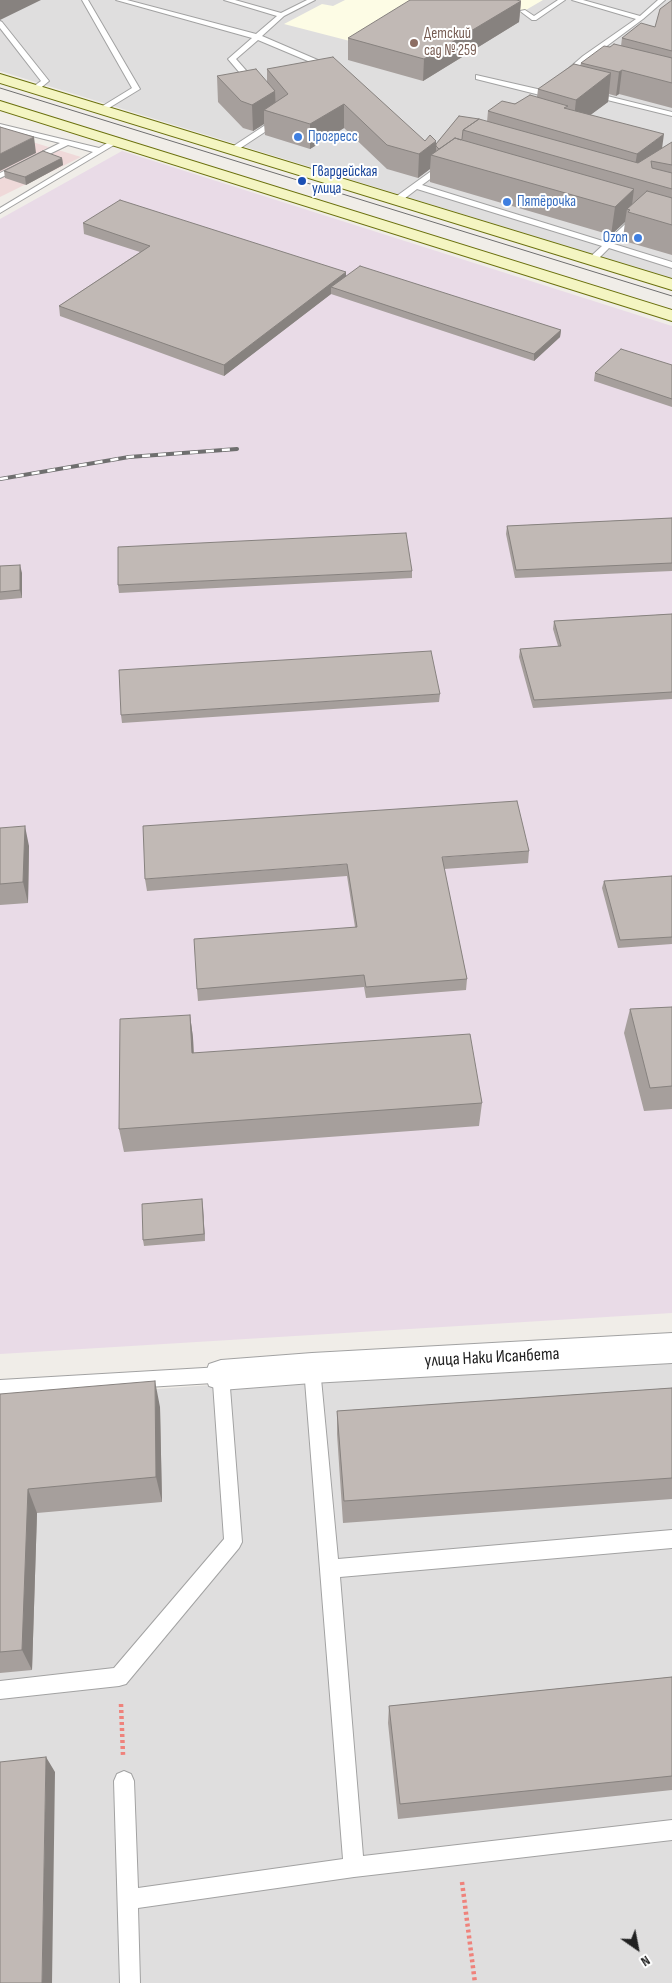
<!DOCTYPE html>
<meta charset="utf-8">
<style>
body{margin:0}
#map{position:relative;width:672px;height:1983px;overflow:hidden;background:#f0ede8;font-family:"Sofia Sans Condensed",sans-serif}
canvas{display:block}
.north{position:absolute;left:612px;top:1923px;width:50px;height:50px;-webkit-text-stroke:4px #fff;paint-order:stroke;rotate:147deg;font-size:14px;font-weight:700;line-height:20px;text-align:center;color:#212121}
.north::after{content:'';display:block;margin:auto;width:18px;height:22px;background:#212121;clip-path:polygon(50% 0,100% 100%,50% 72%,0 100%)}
</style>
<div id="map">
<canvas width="672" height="1983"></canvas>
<div class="north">N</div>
</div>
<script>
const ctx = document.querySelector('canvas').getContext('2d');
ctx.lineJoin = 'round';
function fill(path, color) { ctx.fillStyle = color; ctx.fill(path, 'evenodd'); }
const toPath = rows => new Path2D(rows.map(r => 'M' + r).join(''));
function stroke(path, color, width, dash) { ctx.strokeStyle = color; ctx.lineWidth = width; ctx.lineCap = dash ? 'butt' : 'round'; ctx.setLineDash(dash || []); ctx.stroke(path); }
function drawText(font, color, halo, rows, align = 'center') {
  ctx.font = font + ' "Sofia Sans Condensed",sans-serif'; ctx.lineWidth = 4; ctx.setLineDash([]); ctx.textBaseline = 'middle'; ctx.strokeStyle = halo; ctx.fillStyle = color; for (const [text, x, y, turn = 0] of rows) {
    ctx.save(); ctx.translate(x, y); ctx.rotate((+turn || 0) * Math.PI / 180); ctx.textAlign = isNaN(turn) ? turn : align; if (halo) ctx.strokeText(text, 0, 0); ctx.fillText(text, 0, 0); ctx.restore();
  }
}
const residential = toPath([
 [0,0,672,0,672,279,0,71],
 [672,1350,672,1983,0,1983,0,1401]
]);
const commercial = toPath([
 [0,132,81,157,0,197]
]);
const industrial = toPath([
 [122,151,672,326,672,1313,0,1354,0,219]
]);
const education = toPath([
 [345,0,543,0,435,63,284,24,322,4,333,6]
]);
const path = toPath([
 [121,1704,123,1755],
 [462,1882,475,1983]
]);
const service = toPath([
 [82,0,88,0,140,89,104,111,100,109,101,107,132,88,82,0],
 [116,0,127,0,256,34,277,16,224,0,235,0,281,13,307,0,315,0,284,16,262,36,334,67,327,69,258,40,236,59,258,84,251,86,228,59,252,38,116,0],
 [558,0,565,0,536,20,532,20,520,11,525,10,534,16,558,0],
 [572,0,583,0,640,16,658,0,665,0,643,19,592,57,597,58,597,62,587,60,564,79,561,79,561,75,583,56,636,19,572,0],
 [0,21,2,22,49,81,37,91,30,89,41,81,0,28,0,21],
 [476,75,546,91,547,93,540,95,476,79,476,75],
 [587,91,672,112,672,116,587,95,587,91],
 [276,118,283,120,236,151,229,149,276,118],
 [0,124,99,148,112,140,119,142,0,213,0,208,93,152,68,145,0,178,0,173,60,143,0,128,0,124],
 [441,164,448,166,422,185,606,242,635,215,641,215,641,219,614,244,672,262,672,268,609,248,595,262,589,262,589,258,602,246,417,189,400,202,394,202,394,198,441,164],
 [312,1360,318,1363,320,1368,338,1559,672,1530,672,1548,340,1577,363,1856,672,1820,672,1840,354,1877,138,1908,140,1983,120,1983,114,1781,117,1774,124,1771,131,1774,134,1781,138,1888,343,1859,304,1368,306,1363,312,1360],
 [221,1367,227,1370,229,1375,242,1542,239,1548,126,1684,119,1686,0,1699,0,1681,114,1668,224,1539,213,1383,0,1396,0,1380,221,1367]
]);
const minor = toPath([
 [672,1333,672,1363,312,1383,221,1390,209,1386,205,1375,209,1364,221,1360,312,1353,672,1333]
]);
const secondary = toPath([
 [0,74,672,279,672,290,0,83,0,74],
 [0,101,672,310,672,321,0,110,0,101]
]);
const tram = toPath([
 [0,88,672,296]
]);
const rail = toPath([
 [0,479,129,457,237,449]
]);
const wall = toPath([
 [672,0,672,108,619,94,616,96,609,94,608,102,590,115,662,148,672,142,672,255,624,241,624,239,623,238,625,222,611,235,430,182,430,169,418,178,387,169,344,128,310,149,265,135,264,124,253,131,243,128,218,102,217,76,267,82,267,69,425,141,436,144,459,116,487,122,488,111,537,97,538,89,580,66,581,63,610,47,621,46,622,38,655,27],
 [521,1,519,22,423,81,348,60,348,38],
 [62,158,63,165,26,185,5,178,4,171],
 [83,223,346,272,346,276,561,330,560,337,534,361,331,294,224,376,60,316,59,306,140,252,84,234],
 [672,365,672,407,594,381,595,373],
 [672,518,672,571,515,578,506,534,507,526],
 [0,566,22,573,22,598,0,600],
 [412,571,412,578,119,593,118,585],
 [672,614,672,699,533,708,519,657,520,649,558,646,553,629,554,621],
 [440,694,439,702,122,723,121,715],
 [0,828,29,846,28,903,0,905],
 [529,851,528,863,444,869,467,979,466,990,366,998,364,987,198,1001,197,989,355,927,347,876,147,891,145,879],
 [672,876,672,944,618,948,602,888,604,881],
 [672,1007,672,1109,644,1111,624,1033,630,1009],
 [190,1015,193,1038,194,1053,482,1103,479,1126,124,1152,119,1129],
 [202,1199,205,1241,144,1246,143,1240],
 [672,1388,672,1499,343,1523,337,1434,337,1411],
 [0,1394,160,1407,162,1502,37,1513,32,1670,0,1673],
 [672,1677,672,1790,398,1819,388,1723,389,1706]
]);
const shadedWall = toPath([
 [0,0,41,0,0,20],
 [521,1,519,22,423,81,424,59],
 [622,70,619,94,616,96,619,72],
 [611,73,608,102,573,128,576,100],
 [275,91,276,114,264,110,264,124,253,131,252,105],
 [344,104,344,128,310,149,310,124],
 [664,134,660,163,651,161,633,178,637,154],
 [34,137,36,153,0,171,0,154],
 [436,141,436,156,431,155,430,169,418,178,419,154],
 [62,158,63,165,26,185,25,177],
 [634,189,631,213,630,210,627,209,625,222,611,235,615,207],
 [346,272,346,283,331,287,331,294,224,376,224,365],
 [561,330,560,337,534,361,534,354],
 [20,565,22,573,22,598,20,590],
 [25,826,29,846,28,903,23,882],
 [190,1015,193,1038,194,1077,192,1053],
 [202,1199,203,1206,205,1241,204,1234],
 [155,1381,160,1407,162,1502,156,1477],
 [28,1489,37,1513,32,1670,22,1650],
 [46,1757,55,1772,52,1983,42,1983]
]);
const building = toPath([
 [410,0,516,0,521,1,424,59,348,38,410,0],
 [672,0,672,51,622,38,641,23,655,27,660,9,672,0],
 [614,44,672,58,672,83,622,70,619,72,581,63,604,46,610,47,614,44],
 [333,57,425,141,430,135,436,141,419,154,387,145,344,104,310,124,264,110,288,94,267,69,333,57],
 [574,64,611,73,576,100,538,89,574,64],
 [256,69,275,91,252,105,241,101,217,76,256,69],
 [530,95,568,106,564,108,664,134,637,154,488,111,502,101,515,104,530,95],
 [459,116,479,119,463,130,462,139,461,140,455,138,439,149,436,146,436,144,459,116],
 [479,119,638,163,672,142,672,165,651,161,652,168,672,173,672,189,463,130,479,119],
 [0,127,34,137,0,154,0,127],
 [455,138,634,189,615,207,431,155,455,138],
 [43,151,62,158,25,177,4,171,43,151],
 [647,191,672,198,672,225,628,212,630,210,627,209,647,191],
 [120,200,346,272,224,365,59,306,150,246,83,223,120,200],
 [360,266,561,330,534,354,331,287,360,266],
 [621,349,672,365,672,399,595,373,621,349],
 [672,518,672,563,516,570,507,526,672,518],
 [406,533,412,571,118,585,118,547,406,533],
 [20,565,20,590,0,592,0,566,20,565],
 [672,614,672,692,534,700,520,649,561,646,554,621,672,614],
 [431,651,440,694,121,715,119,670,431,651],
 [517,801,529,851,442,857,467,979,366,987,364,975,197,989,194,939,357,927,347,864,145,879,143,826,517,801],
 [25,826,23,882,0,884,0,828,25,826],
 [672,876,672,937,620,940,604,881,672,876],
 [672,1007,672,1086,650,1088,630,1009,672,1007],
 [190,1015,192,1053,470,1034,482,1103,119,1129,120,1019,190,1015],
 [202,1199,204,1234,143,1240,142,1204,202,1199],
 [155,1381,156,1477,28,1489,22,1650,0,1652,0,1394,155,1381],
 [672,1388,672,1478,344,1501,337,1411,672,1388],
 [672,1677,672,1776,400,1804,389,1706,672,1677],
 [46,1757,42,1983,0,1983,0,1762,46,1757]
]);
const markers = [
 [414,43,5,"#8d6e63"],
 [298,137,5,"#3f7fe0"],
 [302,181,5,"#1a4fb4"],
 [507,202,5,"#3f7fe0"],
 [638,238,5,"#3f7fe0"]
];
const farEducationnames = [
 ["Детский",424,34],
 ["сад № 259",424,51]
];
const farShopnames = [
 ["Прогресс",308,137],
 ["Пятёрочка",517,202],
 ["Ozon",628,238,"right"]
];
const farTransitnames = [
 ["Гвардейская",312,172],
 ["улица",312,189]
];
const streetNames = [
 ["улица Наки Исанбета",492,1358,-3]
];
fill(residential, '#dfdede');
fill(commercial, '#efd9d9');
fill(industrial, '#e9dbe7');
fill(education, '#fdfce5');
stroke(service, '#a2a2a2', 2);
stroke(minor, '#a2a2a2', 2);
stroke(secondary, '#6b710e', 2);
stroke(path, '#ef827b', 4.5, [3, 3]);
fill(service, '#fff');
fill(minor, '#fff');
fill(secondary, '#f4f5c2');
stroke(tram, '#6f6f6f', 1);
stroke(rail, '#6f6f6f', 4);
stroke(rail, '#fff', 2.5, [8]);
fill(wall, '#a69f9c');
fill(shadedWall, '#87827f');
fill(building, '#c1b9b5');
stroke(building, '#87827f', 1);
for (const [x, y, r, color] of markers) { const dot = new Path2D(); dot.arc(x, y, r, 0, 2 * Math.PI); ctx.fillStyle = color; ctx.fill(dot); stroke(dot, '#fff', 2); }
drawText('15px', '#785e54', '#fff', farEducationnames, 'left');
drawText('15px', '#366cbe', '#fff', farShopnames, 'left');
drawText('15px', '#164399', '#fff', farTransitnames, 'left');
drawText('18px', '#212121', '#fff', streetNames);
</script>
